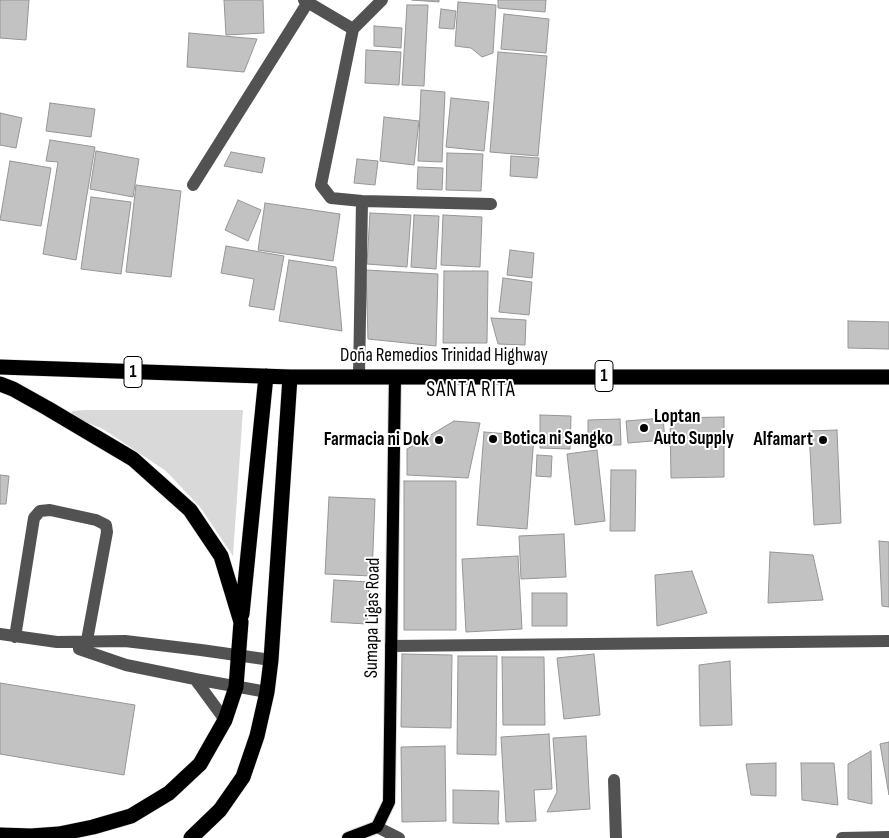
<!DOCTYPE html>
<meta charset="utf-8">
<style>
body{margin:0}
canvas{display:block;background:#fff}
</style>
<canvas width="889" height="838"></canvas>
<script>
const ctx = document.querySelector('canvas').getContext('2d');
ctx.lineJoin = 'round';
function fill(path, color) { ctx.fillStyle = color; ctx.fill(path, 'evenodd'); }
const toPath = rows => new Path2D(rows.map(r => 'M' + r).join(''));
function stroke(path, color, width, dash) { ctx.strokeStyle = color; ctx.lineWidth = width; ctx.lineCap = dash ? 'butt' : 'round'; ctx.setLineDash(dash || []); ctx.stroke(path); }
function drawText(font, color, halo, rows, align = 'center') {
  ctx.font = font + ' "Sofia Sans Condensed",sans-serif'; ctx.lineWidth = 4; ctx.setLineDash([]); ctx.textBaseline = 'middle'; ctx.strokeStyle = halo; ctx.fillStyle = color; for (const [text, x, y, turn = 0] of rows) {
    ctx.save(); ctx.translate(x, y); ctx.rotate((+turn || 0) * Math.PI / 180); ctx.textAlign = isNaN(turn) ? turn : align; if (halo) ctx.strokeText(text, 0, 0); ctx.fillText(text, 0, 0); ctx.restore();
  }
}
const green = toPath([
 [84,410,243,410,233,556,200,507,166,471,103,429,73,417,71,413,73,411]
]);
const building = toPath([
 [0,0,29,0,26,40,0,38,0,0],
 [224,0,263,0,264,33,226,35,224,0],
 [412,0,439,0,439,2,412,0],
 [498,0,546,0,545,12,498,8,498,0],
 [458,2,496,5,493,53,482,57,471,48,455,46,458,2],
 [407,5,428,5,424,86,402,85,407,5],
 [441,9,456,11,454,29,439,28,441,9],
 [504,14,549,19,546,53,501,49,504,14],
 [374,26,402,28,401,48,374,46,374,26],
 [189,33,257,39,244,72,187,67,189,33],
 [366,50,401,52,399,85,365,83,366,50],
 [498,52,547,56,538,156,490,152,498,52],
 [421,90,445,92,442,162,418,161,421,90],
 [451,98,489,102,484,151,446,147,451,98],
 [50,103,95,109,91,137,46,131,50,103],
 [0,113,22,118,16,148,0,145,0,113],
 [384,117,419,121,414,165,380,161,384,117],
 [50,140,95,147,76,260,43,254,58,162,46,161,50,140],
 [96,151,139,159,133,197,90,189,96,151],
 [231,152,265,158,262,173,224,166,231,152],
 [447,153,483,154,481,191,446,190,447,153],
 [511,156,539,158,537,178,510,176,511,156],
 [357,159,378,161,375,185,354,183,357,159],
 [10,161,51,168,41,226,0,220,10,161],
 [418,167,443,168,442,190,417,189,418,167],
 [136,185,181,191,171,277,126,272,136,185],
 [91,197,131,202,121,274,81,269,91,197],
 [238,200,261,210,248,241,225,230,238,200],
 [265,203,340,214,333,261,258,250,265,203],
 [370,213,411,215,407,267,367,264,370,213],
 [414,215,439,216,436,269,411,267,414,215],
 [443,215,482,217,480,267,441,265,443,215],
 [226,246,284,256,274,310,249,306,254,279,221,273,226,246],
 [510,250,534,253,532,278,507,275,510,250],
 [289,260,336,267,342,331,279,321,289,260],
 [366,270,438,274,436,346,368,339,366,270],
 [444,271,488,271,487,343,443,343,444,271],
 [503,278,532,282,529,315,499,312,503,278],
 [491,318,526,320,525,345,498,344,491,318],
 [848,321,889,322,889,349,848,348,848,321],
 [540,415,571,416,570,449,540,448,540,415],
 [724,417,724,477,671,478,670,418,724,417],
 [663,418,665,440,628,443,626,421,663,418],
 [620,419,621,445,588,445,588,420,620,419],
 [454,421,480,423,468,478,407,475,407,449,454,421],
 [837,430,841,523,814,525,809,431,837,430],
 [484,432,534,436,527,529,477,525,484,432],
 [597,450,605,521,575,525,567,454,597,450],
 [537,455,552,456,551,477,536,476,537,455],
 [611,470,636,470,635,531,610,531,611,470],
 [0,475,9,476,6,504,0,504,0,475],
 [404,481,456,481,456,630,404,630,404,481],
 [329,497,375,499,372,576,325,574,329,497],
 [564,534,566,577,521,579,519,536,564,534],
 [879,541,889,542,889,607,882,606,879,541],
 [770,552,813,555,823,600,768,603,770,552],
 [518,556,522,629,466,632,462,559,518,556],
 [692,571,707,613,657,626,655,575,692,571],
 [334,580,369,582,367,624,331,622,334,580],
 [532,593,567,593,567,626,532,626,532,593],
 [402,654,452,655,451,728,401,727,402,654],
 [594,654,600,715,564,719,557,658,594,654],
 [458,656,497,656,496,755,457,754,458,656],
 [502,657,544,657,545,725,503,725,502,657],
 [730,661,732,725,700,726,699,665,730,661],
 [0,683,135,705,124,775,0,754,0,683],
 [549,734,552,789,534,790,536,821,506,822,501,737,549,734],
 [586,736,590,809,547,812,557,792,553,738,586,736],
 [889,742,889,795,880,744,889,742],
 [445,746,446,821,402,822,401,747,445,746],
 [871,751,872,804,848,799,848,764,871,751],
 [776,763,776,796,751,795,746,764,776,763],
 [801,763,834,763,838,805,802,800,801,763],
 [453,790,499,791,498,820,499,824,453,823,453,790]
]);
const minor = toPath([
 [304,0,353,29,321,185,331,198,362,201,491,204],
 [353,29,382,0],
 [193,185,308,2],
 [359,376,362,201],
 [0,634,57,642,125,641,201,650,271,660],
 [15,637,34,518,40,511,50,510,96,520,106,525,107,532,85,651],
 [391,646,889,641],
 [79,649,126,665,195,679,225,720],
 [195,679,267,692],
 [614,780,616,838],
 [377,827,399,838],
 [842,838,889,837]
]);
const major = toPath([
 [348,838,377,827,389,802,395,376]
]);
const highway = toPath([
 [0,367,290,377,889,377],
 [0,384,13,389,47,408,133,459,190,510,221,556,241,622,236,687,225,720,200,764,169,793,131,816,93,827,59,834,31,836,0,835],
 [242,614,266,376],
 [191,838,220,810,243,777,257,736,267,692,271,660,290,377]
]);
const markers = [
 [644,428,5,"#000"],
 [493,439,5,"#000"],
 [439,440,5,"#000"],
 [823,440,5,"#000"]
];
const shields = [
 [133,372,18],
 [604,376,18]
];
const shieldNames = [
 ["1",133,372],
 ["1",604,376]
];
const streetNames = [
 ["Doña Remedios Trinidad Highway",444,356],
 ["Sumapa Ligas Road",373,618,-89]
];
const poiNames = [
 ["Loptan",654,417],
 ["Auto Supply",654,439],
 ["Botica ni Sangko",503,439],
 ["Farmacia ni Dok",429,440,"right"],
 ["Alfamart",813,440,"right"]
];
const quarterNames = [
 ["SANTA RITA",471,391]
];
fill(green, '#d9d9d9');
fill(building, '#c2c2c2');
stroke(building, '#969696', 1);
stroke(major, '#dbdbdb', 14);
stroke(highway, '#dbdbdb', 16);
stroke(minor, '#525252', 12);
stroke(major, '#000', 12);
stroke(highway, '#000', 15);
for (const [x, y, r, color] of markers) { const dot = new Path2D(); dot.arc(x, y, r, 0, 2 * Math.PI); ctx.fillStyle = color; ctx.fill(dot); stroke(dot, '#fff', 2); }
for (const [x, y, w] of shields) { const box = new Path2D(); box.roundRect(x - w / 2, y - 15.5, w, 31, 4); ctx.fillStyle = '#fff'; ctx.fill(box); stroke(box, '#000', 1); }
drawText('bold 18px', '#000', null, shieldNames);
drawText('19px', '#000', '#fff', streetNames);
drawText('bold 19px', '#000', '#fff', poiNames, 'left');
ctx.letterSpacing = '1px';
drawText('21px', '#000', '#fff', quarterNames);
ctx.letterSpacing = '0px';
</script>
